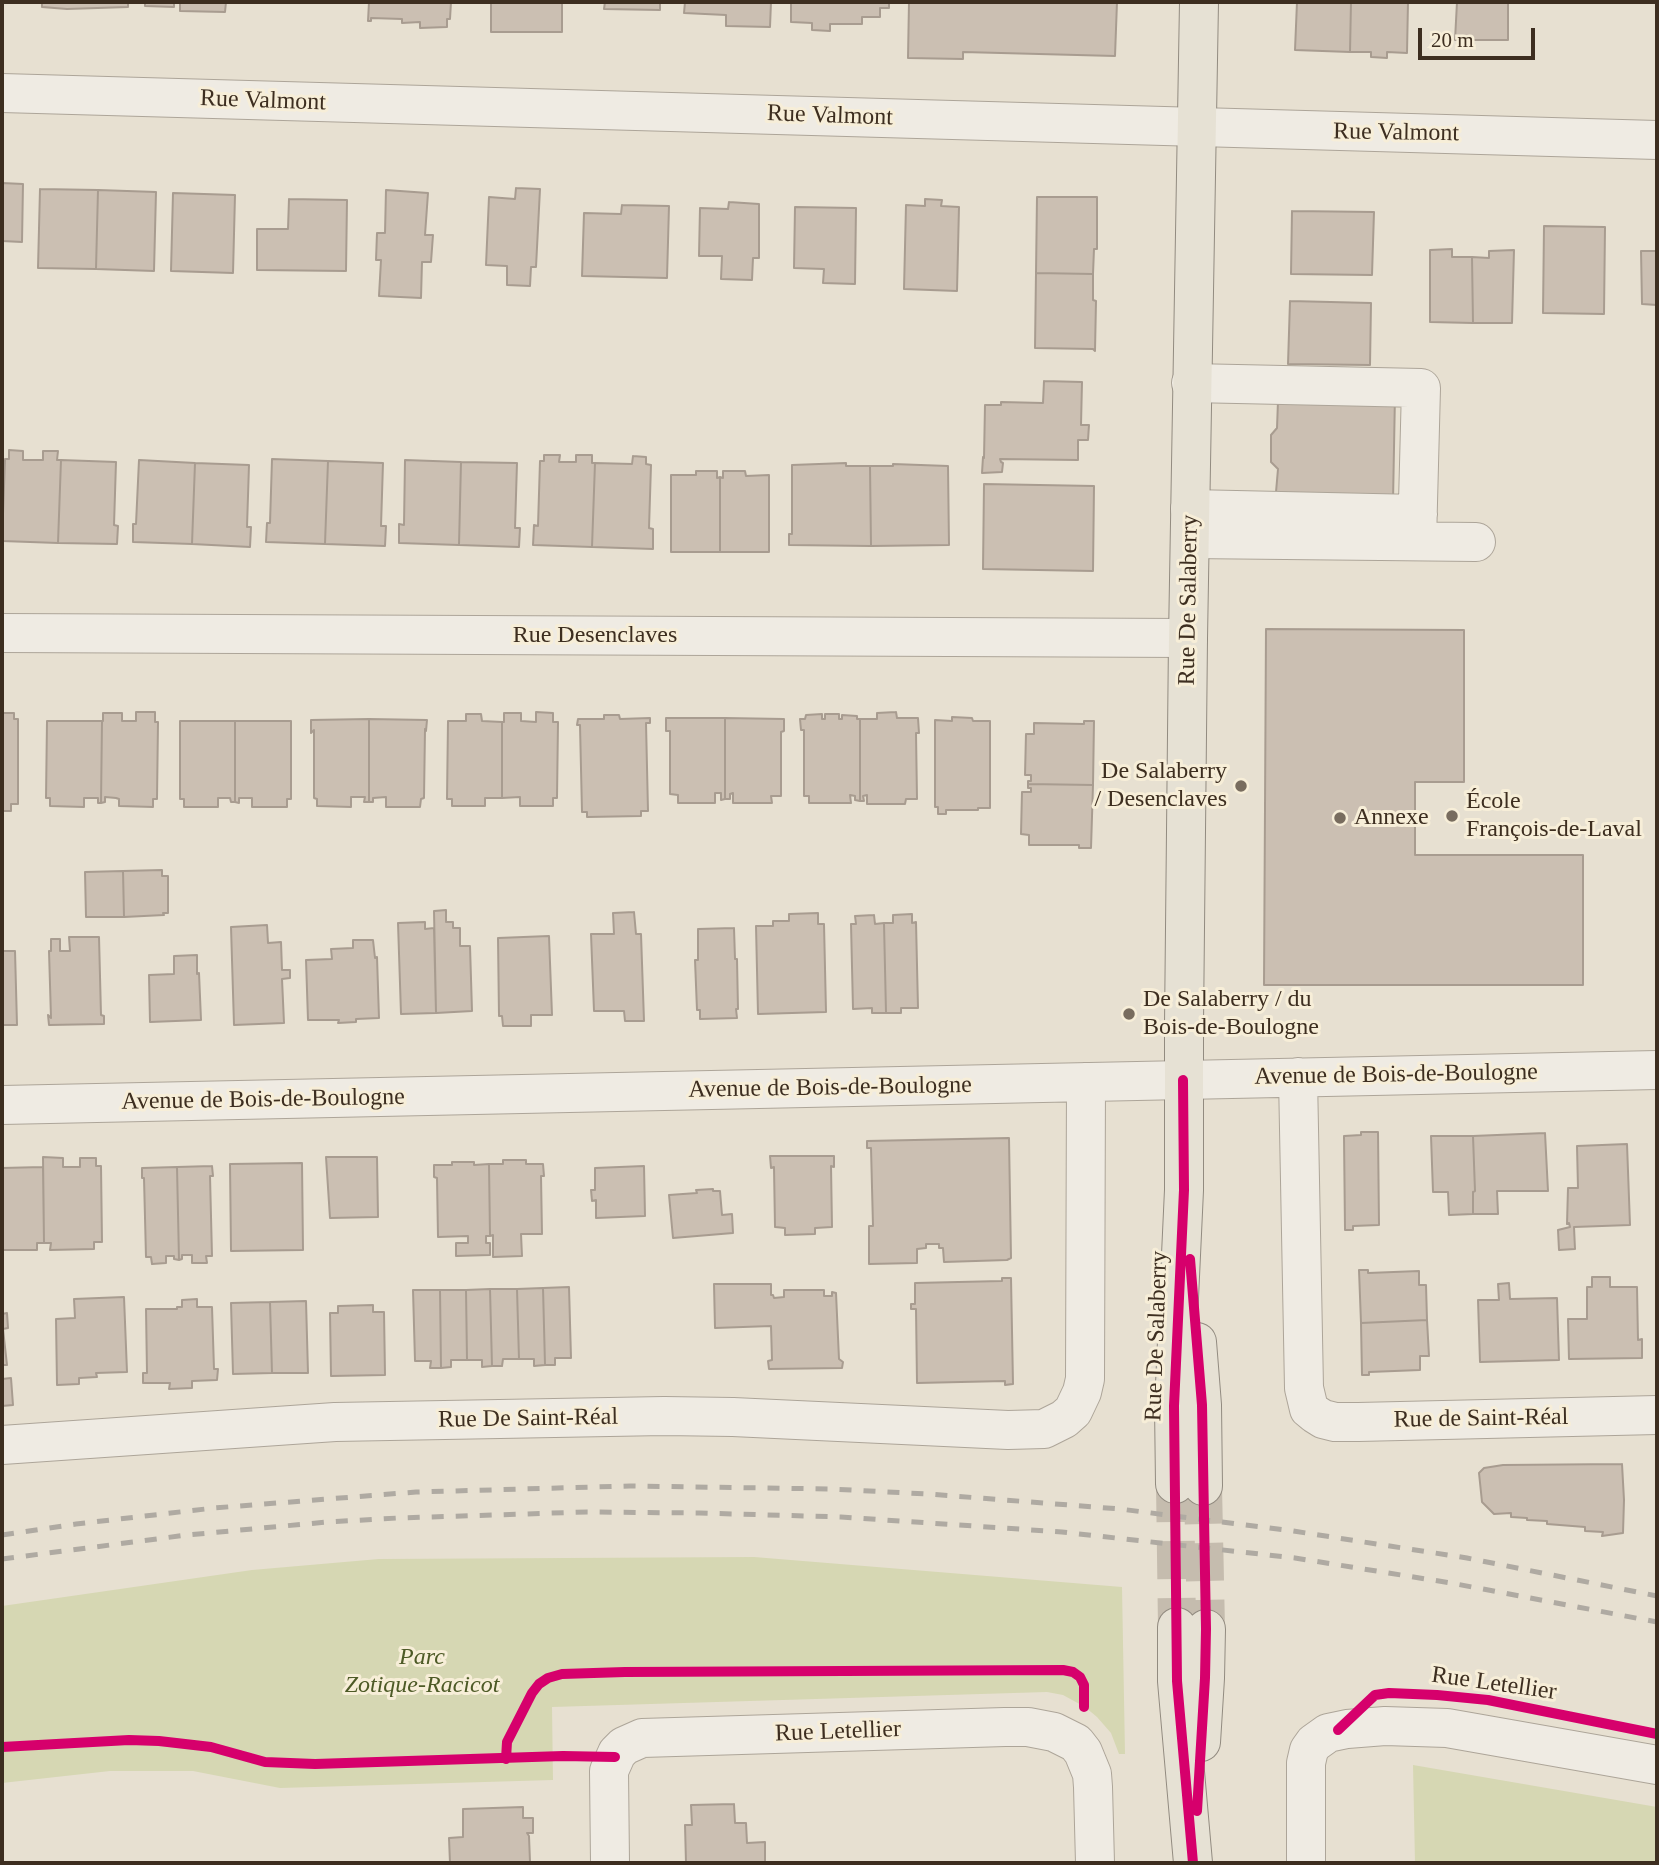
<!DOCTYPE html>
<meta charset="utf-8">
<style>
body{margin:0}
#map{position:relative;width:1659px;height:1865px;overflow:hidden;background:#e7e0d1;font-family:"Times New Roman",serif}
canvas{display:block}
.frame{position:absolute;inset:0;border:4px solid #3d2e20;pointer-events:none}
.scale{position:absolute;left:1418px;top:28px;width:117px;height:32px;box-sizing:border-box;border:4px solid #3d2e20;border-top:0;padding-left:9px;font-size:21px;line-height:24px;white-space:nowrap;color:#3d2e20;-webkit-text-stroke:5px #f7eed8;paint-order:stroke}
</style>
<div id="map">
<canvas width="1659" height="1865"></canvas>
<div class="frame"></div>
<div class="scale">20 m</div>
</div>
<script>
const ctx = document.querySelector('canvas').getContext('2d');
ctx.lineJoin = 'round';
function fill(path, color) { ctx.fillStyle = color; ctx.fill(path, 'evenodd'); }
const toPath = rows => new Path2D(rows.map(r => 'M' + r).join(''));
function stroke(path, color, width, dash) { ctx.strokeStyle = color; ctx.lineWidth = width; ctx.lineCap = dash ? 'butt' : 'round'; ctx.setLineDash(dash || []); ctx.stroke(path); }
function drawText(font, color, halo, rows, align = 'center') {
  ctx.font = font + ' "Times New Roman",serif'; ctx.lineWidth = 6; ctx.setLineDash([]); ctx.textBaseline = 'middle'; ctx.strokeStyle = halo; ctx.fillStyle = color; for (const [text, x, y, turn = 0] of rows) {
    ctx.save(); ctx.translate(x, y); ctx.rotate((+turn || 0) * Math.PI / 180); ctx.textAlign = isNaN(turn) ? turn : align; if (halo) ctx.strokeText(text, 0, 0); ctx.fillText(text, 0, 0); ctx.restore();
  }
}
const green = toPath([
 [754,1557,1122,1587,1125,1754,1119,1754,1111,1733,1097,1717,1085,1707,1063,1695,1047,1692,552,1707,553,1780,280,1788,193,1771,110,1771,2,1783,2,1606,252,1570,379,1559],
 [1413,1765,1657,1807,1657,1863,1415,1863]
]);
const building = toPath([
 [42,2,128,2,128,7,67,9,42,7,42,2],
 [145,2,174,2,174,7,145,6,145,2],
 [180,2,226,2,225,12,180,11,180,2],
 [369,2,451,2,450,19,447,19,447,27,420,28,420,22,402,23,402,19,371,18,371,21,368,21,369,2],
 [491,2,562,2,562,32,491,32,491,2],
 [605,2,660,2,660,10,604,9,605,2],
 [685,2,771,2,770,27,726,26,726,15,684,13,685,2],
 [791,2,889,2,889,8,880,8,880,17,862,17,862,24,830,24,830,31,812,30,812,23,791,22,791,2],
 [909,2,1117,2,1115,56,963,52,963,59,908,58,909,2],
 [1297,2,1351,2,1350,52,1295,50,1297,2],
 [1351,2,1408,2,1407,53,1387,52,1387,58,1371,57,1371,52,1350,52,1351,2],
 [1457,2,1508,2,1508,40,1455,40,1457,2],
 [2,183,23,184,22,242,2,241,2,183],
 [516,188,540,189,536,267,531,267,530,286,507,285,507,266,486,265,489,197,515,199,516,188],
 [40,189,98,190,96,269,38,268,40,189],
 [98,190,156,192,154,271,96,269,98,190],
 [386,190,428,193,425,235,433,235,431,262,422,262,421,298,379,296,381,260,376,260,377,233,385,233,386,190],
 [173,193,235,195,233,273,171,271,173,193],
 [1037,197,1097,197,1097,249,1094,249,1093,274,1036,273,1037,197],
 [289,199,347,200,346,271,257,270,257,229,288,229,289,199],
 [925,199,942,200,941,206,959,207,957,291,904,289,906,205,925,206,925,199],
 [729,202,759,204,759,258,753,258,752,280,721,279,722,256,699,256,700,208,728,209,729,202],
 [622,205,669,206,667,278,582,276,584,213,621,214,622,205],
 [795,207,856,208,855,284,823,283,824,269,794,268,795,207],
 [1292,211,1374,212,1372,275,1291,274,1292,211],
 [1544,226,1605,227,1604,314,1543,313,1544,226],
 [1452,249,1452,257,1472,257,1473,323,1430,322,1430,250,1452,249],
 [1514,250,1512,323,1473,323,1472,257,1489,258,1489,251,1514,250],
 [1641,251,1657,251,1657,305,1642,304,1641,251],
 [1036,273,1093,274,1093,300,1096,301,1095,351,1093,349,1035,348,1036,273],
 [1290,301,1371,303,1370,365,1288,364,1290,301],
 [1044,381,1082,382,1081,425,1089,425,1088,440,1078,440,1078,460,1000,459,1001,462,1003,463,1002,472,982,473,983,457,984,458,985,405,1001,405,1001,402,1043,403,1044,381],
 [1395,394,1393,502,1276,492,1278,469,1271,462,1271,435,1277,428,1278,401,1395,394],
 [9,450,23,451,23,460,43,460,43,451,58,451,57,460,61,460,58,543,2,541,5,459,9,459,9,450],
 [544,455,560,455,559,462,576,462,576,455,592,455,592,463,595,463,592,547,533,545,534,525,538,526,540,461,544,461,544,455],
 [633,456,646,457,646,464,651,465,649,528,653,529,653,549,592,547,595,463,632,464,633,456],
 [272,459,328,461,325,544,266,542,267,523,270,523,272,459],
 [61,460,116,462,114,525,118,526,117,544,58,543,61,460],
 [139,460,195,463,192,544,133,542,133,524,136,524,139,460],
 [405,460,461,462,459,545,399,543,399,524,404,525,405,460],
 [328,461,383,463,381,526,386,526,385,546,325,544,328,461],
 [461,462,517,463,515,528,520,528,519,547,459,545,461,462],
 [195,463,249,465,247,527,251,527,250,547,192,544,195,463],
 [846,463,846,466,870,466,871,546,789,545,789,534,792,534,792,465,846,463],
 [893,464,948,466,949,545,871,546,870,466,893,466,893,464],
 [696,471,717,471,717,478,720,477,720,552,671,552,671,475,696,475,696,471],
 [723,471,745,471,746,476,769,475,769,552,720,552,720,477,723,478,723,471],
 [984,484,1094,486,1093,571,983,569,984,484],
 [1266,629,1464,630,1464,782,1415,782,1415,855,1583,855,1583,985,1264,985,1266,629],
 [136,712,155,712,155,722,158,722,157,799,153,799,153,807,119,806,119,799,116,798,105,797,105,802,101,803,102,721,103,721,103,713,122,713,122,721,136,721,136,712],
 [536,712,553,713,553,722,558,722,557,798,553,798,553,806,520,806,520,797,502,798,502,722,504,722,504,713,521,713,521,721,536,722,536,712],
 [896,712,897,718,918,718,919,733,916,733,917,799,906,799,905,804,867,804,867,795,863,796,864,801,860,801,860,719,877,719,877,713,896,712],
 [2,713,14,713,14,719,18,719,18,804,11,804,11,811,2,811,2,713],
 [466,714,481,714,482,721,502,722,502,798,485,798,485,806,452,806,452,799,447,799,448,721,466,721,466,714],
 [822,714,822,719,825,719,825,714,839,714,839,719,842,719,842,715,857,716,857,719,860,719,860,801,855,800,855,796,850,795,851,803,809,803,809,796,804,796,804,730,801,730,800,719,805,719,806,715,822,714],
 [604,715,619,715,620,719,650,718,650,723,646,723,648,811,641,811,641,816,587,817,587,812,582,812,580,725,577,725,578,719,604,719,604,715],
 [952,717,972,718,973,721,990,721,990,808,978,808,978,810,946,810,946,814,938,814,938,807,935,807,935,720,952,721,952,717],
 [666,718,725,718,725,799,721,800,721,793,715,793,715,803,678,803,678,795,670,794,670,731,666,731,666,718],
 [725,718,784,719,784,731,781,732,781,796,771,796,772,803,733,803,733,793,730,794,730,799,725,799,725,718],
 [369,719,427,720,426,731,425,729,424,798,421,799,420,807,386,807,386,797,373,798,373,802,369,802,369,719],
 [369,719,369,802,364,802,365,797,351,797,351,807,317,806,317,799,314,798,314,730,311,733,311,720,369,719],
 [47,721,102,721,101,803,98,803,98,798,84,798,84,807,50,806,50,798,46,798,47,721],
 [180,721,235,721,235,802,231,802,230,798,218,798,218,807,184,807,184,799,180,799,180,721],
 [235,721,291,721,291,799,287,799,287,807,252,807,252,798,239,798,239,803,235,802,235,721],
 [1084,721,1094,721,1093,785,1028,784,1028,781,1031,781,1031,775,1025,775,1026,734,1034,734,1034,723,1084,724,1084,721],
 [1028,784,1093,785,1091,848,1079,848,1079,845,1029,845,1029,835,1021,834,1022,792,1031,792,1031,788,1028,788,1028,784],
 [162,870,162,876,168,876,168,913,163,913,164,915,124,917,123,871,162,870],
 [123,871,124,917,86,917,85,872,123,871],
 [446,910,446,922,453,922,453,928,460,928,460,946,470,946,472,1011,436,1013,434,911,446,910],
 [634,912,636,934,641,934,644,1021,625,1021,624,1011,594,1011,591,934,614,934,613,913,634,912],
 [818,913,818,924,824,924,826,1012,758,1014,756,926,773,926,773,921,789,921,789,914,818,913],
 [912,914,912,923,916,922,918,1008,901,1008,901,1013,886,1013,884,923,893,923,893,915,912,914],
 [874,915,875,924,884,923,886,1013,872,1013,872,1008,853,1009,851,924,856,924,855,916,874,915],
 [425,922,425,929,434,928,436,1013,401,1014,398,923,425,922],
 [267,925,268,943,281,942,282,970,290,970,290,978,282,979,284,1023,234,1025,231,927,267,925],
 [734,928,735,959,737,959,738,1009,736,1009,737,1018,700,1019,700,1010,697,1010,695,960,698,960,698,929,734,928],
 [549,936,552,1015,531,1015,531,1026,503,1026,502,1016,499,1016,498,938,549,936],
 [69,937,99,937,101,1015,104,1016,104,1024,49,1025,48,1015,51,1018,49,951,51,951,51,939,60,939,60,951,70,951,69,937],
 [353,940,373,940,375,958,377,957,379,1018,356,1019,356,1022,338,1023,339,1020,308,1020,306,960,332,959,331,949,353,948,353,940],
 [2,951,15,951,17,1025,2,1025,2,951],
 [197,955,197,974,199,973,201,1020,150,1022,149,975,174,974,174,956,197,955],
 [1361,1132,1378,1132,1379,1225,1353,1226,1353,1230,1345,1230,1344,1136,1361,1135,1361,1132],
 [1545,1133,1548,1191,1497,1191,1498,1214,1473,1214,1473,1192,1475,1191,1473,1136,1545,1133],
 [1431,1136,1473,1136,1475,1191,1473,1192,1473,1214,1449,1215,1448,1192,1433,1192,1431,1136],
 [1009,1138,1011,1258,1007,1260,944,1262,943,1248,939,1248,939,1244,926,1244,926,1248,917,1249,917,1263,869,1264,869,1226,873,1226,871,1148,867,1148,867,1141,1009,1138],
 [1627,1144,1630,1225,1574,1227,1575,1249,1559,1250,1558,1230,1570,1227,1569,1223,1567,1224,1568,1188,1578,1188,1577,1146,1627,1144],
 [770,1156,834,1156,834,1167,831,1166,832,1227,815,1228,815,1234,785,1235,785,1228,775,1227,774,1167,771,1168,770,1156],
 [43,1157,63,1158,63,1167,80,1167,80,1158,96,1158,96,1166,101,1166,102,1242,94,1242,94,1249,50,1250,51,1243,44,1243,43,1157],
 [326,1157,377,1157,378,1217,330,1218,326,1157],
 [503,1160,526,1160,526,1164,543,1164,544,1176,541,1176,542,1234,521,1234,522,1256,493,1257,493,1235,490,1236,489,1164,503,1164,503,1160],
 [452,1162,474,1162,474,1165,489,1164,490,1236,486,1236,486,1243,490,1243,490,1255,456,1256,456,1243,468,1243,468,1236,438,1237,437,1178,434,1177,434,1165,452,1165,452,1162],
 [302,1163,303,1250,231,1251,230,1164,302,1163],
 [212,1166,213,1176,210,1176,212,1256,206,1256,207,1263,192,1263,192,1255,182,1255,182,1259,179,1260,177,1167,212,1166],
 [644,1166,645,1216,596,1218,596,1200,592,1201,591,1190,595,1190,595,1168,644,1166],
 [43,1167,44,1243,37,1243,37,1250,2,1250,2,1168,43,1167],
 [177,1167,179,1260,174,1259,174,1256,166,1256,166,1263,152,1264,151,1257,146,1257,144,1178,142,1178,142,1168,177,1167],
 [713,1189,713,1191,720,1191,722,1215,732,1214,733,1233,673,1238,669,1195,697,1193,696,1190,713,1189],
 [1359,1270,1368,1270,1368,1273,1419,1271,1419,1285,1426,1285,1427,1320,1361,1323,1359,1270],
 [1592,1277,1610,1277,1610,1287,1637,1287,1638,1340,1642,1339,1642,1358,1569,1359,1568,1319,1587,1319,1587,1287,1592,1287,1592,1277],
 [1002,1278,1011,1278,1013,1384,1005,1385,1005,1381,917,1383,916,1309,911,1309,911,1304,915,1304,915,1283,1002,1281,1002,1278],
 [1509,1283,1510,1299,1557,1298,1559,1360,1480,1362,1478,1300,1499,1300,1498,1284,1509,1283],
 [714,1284,771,1284,771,1295,773,1295,774,1298,784,1297,784,1290,824,1290,824,1296,832,1296,832,1292,836,1293,839,1359,843,1362,842,1368,769,1369,768,1361,772,1360,771,1326,715,1328,714,1284],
 [569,1287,571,1358,555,1358,555,1365,545,1365,543,1288,569,1287],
 [543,1288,545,1365,534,1366,534,1359,519,1359,517,1289,543,1288],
 [490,1289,517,1289,519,1359,503,1359,502,1366,492,1366,490,1289],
 [490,1289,492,1366,482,1367,482,1360,467,1360,466,1290,490,1289],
 [413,1290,440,1290,441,1368,430,1368,431,1361,415,1361,413,1290],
 [440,1290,466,1290,467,1360,451,1360,451,1367,441,1368,440,1290],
 [124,1297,127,1372,96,1373,97,1377,79,1378,79,1384,57,1385,56,1319,75,1318,74,1299,124,1297],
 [197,1299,197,1307,212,1307,214,1369,218,1369,217,1380,192,1381,192,1388,169,1389,170,1383,143,1383,143,1373,147,1373,146,1309,177,1309,177,1307,182,1307,182,1300,197,1299],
 [306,1301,308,1373,272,1373,270,1302,306,1301],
 [270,1302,272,1373,233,1374,231,1303,270,1302],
 [373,1305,373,1312,384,1312,385,1375,331,1376,330,1313,338,1313,338,1306,373,1305],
 [7,1313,8,1328,3,1329,7,1365,2,1365,2,1314,7,1313],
 [1427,1320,1429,1356,1420,1356,1420,1370,1369,1372,1369,1375,1362,1375,1361,1323,1427,1320],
 [11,1378,13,1405,2,1406,2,1379,11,1378],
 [1622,1464,1624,1500,1623,1533,1602,1536,1603,1532,1585,1531,1585,1527,1547,1524,1547,1521,1527,1520,1527,1518,1511,1517,1511,1513,1494,1514,1482,1502,1479,1473,1484,1468,1503,1465,1622,1464],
 [734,1804,735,1823,746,1823,747,1843,765,1842,765,1863,686,1863,685,1825,692,1825,691,1805,734,1804],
 [523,1807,523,1818,533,1818,533,1833,527,1833,529,1836,530,1862,450,1863,449,1838,463,1837,463,1809,523,1807]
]);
const majorTunnel = toPath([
 [1175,1484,1177,1627],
 [1203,1486,1206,1629]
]);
const minor = toPath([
 [2,93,1657,140],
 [1191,383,1421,388,1417,541],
 [1190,509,1418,514],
 [1190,539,1476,542],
 [2,633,1188,638],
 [1298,1077,1304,1388,1309,1409,1315,1414,1323,1419,1335,1422,1358,1422,1657,1415],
 [2,1105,1657,1070],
 [2,1445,335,1422,664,1416,733,1417,1008,1430,1044,1429,1064,1419,1073,1411,1082,1392,1085,1379,1086,1082],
 [610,1863,609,1771,617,1753,624,1746,642,1738,1005,1727,1028,1727,1054,1732,1076,1743,1083,1752,1092,1774,1093,1787,1095,1863],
 [1306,1863,1306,1763,1309,1750,1314,1743,1328,1733,1347,1729,1385,1726,1447,1728,1657,1765]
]);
const major = toPath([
 [1197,1342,1202,1405,1203,1486],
 [1175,1484,1174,1406,1184,1190,1184,1024,1188,638,1199,2],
 [1177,1627,1177,1681,1193,1863],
 [1201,1742,1205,1678,1206,1629]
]);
const rail = toPath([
 [2,1535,76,1524,214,1508,416,1492,630,1486,831,1489,928,1494,1120,1509,1293,1531,1467,1558,1657,1596],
 [2,1559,187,1535,327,1522,398,1518,587,1512,700,1513,841,1517,1062,1532,1295,1558,1451,1583,1657,1622]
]);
const cycleway = toPath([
 [1183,1080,1184,1190,1174,1406,1177,1681,1193,1863],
 [1190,1259,1202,1405,1206,1629,1205,1678,1197,1811],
 [1338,1730,1375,1695,1389,1693,1437,1695,1488,1700,1657,1734],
 [2,1747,129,1740,159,1741,211,1747,265,1762,315,1764,563,1756,615,1757],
 [506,1759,507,1742,532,1693,539,1684,548,1678,562,1674,625,1672,1063,1670,1073,1672,1080,1677,1084,1685,1084,1707]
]);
const markers = [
 [1241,786,7,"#786c5e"],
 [1452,816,7,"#786c5e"],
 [1340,818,7,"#786c5e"],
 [1129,1014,7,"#786c5e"]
];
const streetNames = [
 ["Rue Valmont",263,101,2],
 ["Rue Valmont",830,116,2],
 ["Rue Valmont",1396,133,1],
 ["Rue De Salaberry",1189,600,-89],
 ["Rue Desenclaves",595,636],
 ["Avenue de Bois-de-Boulogne",1396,1075,-1],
 ["Avenue de Bois-de-Boulogne",830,1088,-1],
 ["Avenue de Bois-de-Boulogne",263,1100,-1],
 ["Rue De Salaberry",1157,1336,-88],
 ["Rue De Saint-Réal",528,1419,-1],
 ["Rue de Saint-Réal",1481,1419,-1],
 ["Rue Letellier",1494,1684,8],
 ["Rue Letellier",838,1732,-2]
];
const poiNames = [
 ["De Salaberry",1227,772,"right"],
 ["/ Desenclaves",1227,800,"right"],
 ["École",1466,802],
 ["François-de-Laval",1466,830],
 ["Annexe",1354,818],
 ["De Salaberry / du",1143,1000],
 ["Bois-de-Boulogne",1143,1028]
];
const parkNames = [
 ["Parc",422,1658],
 ["Zotique-Racicot",422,1686]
];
fill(green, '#d6d7b3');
fill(building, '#cbbfb2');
stroke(building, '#a89c90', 2);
stroke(majorTunnel, '#c5bcae', 38, [38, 19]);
stroke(minor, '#ada599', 40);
stroke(major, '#928b80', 40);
stroke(minor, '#efebe3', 38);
stroke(major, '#e6e1d4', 38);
stroke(rail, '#afaaa2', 5, [12, 12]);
stroke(cycleway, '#d6006c', 10);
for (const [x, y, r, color] of markers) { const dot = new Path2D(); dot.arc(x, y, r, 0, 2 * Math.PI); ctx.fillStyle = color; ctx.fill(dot); stroke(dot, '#f7eed8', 2.5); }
drawText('24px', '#3d2e20', '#f7eed8', streetNames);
drawText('24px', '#3d2e20', '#f7eed8', poiNames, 'left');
drawText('italic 24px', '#4d5a26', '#f7eed8', parkNames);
</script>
